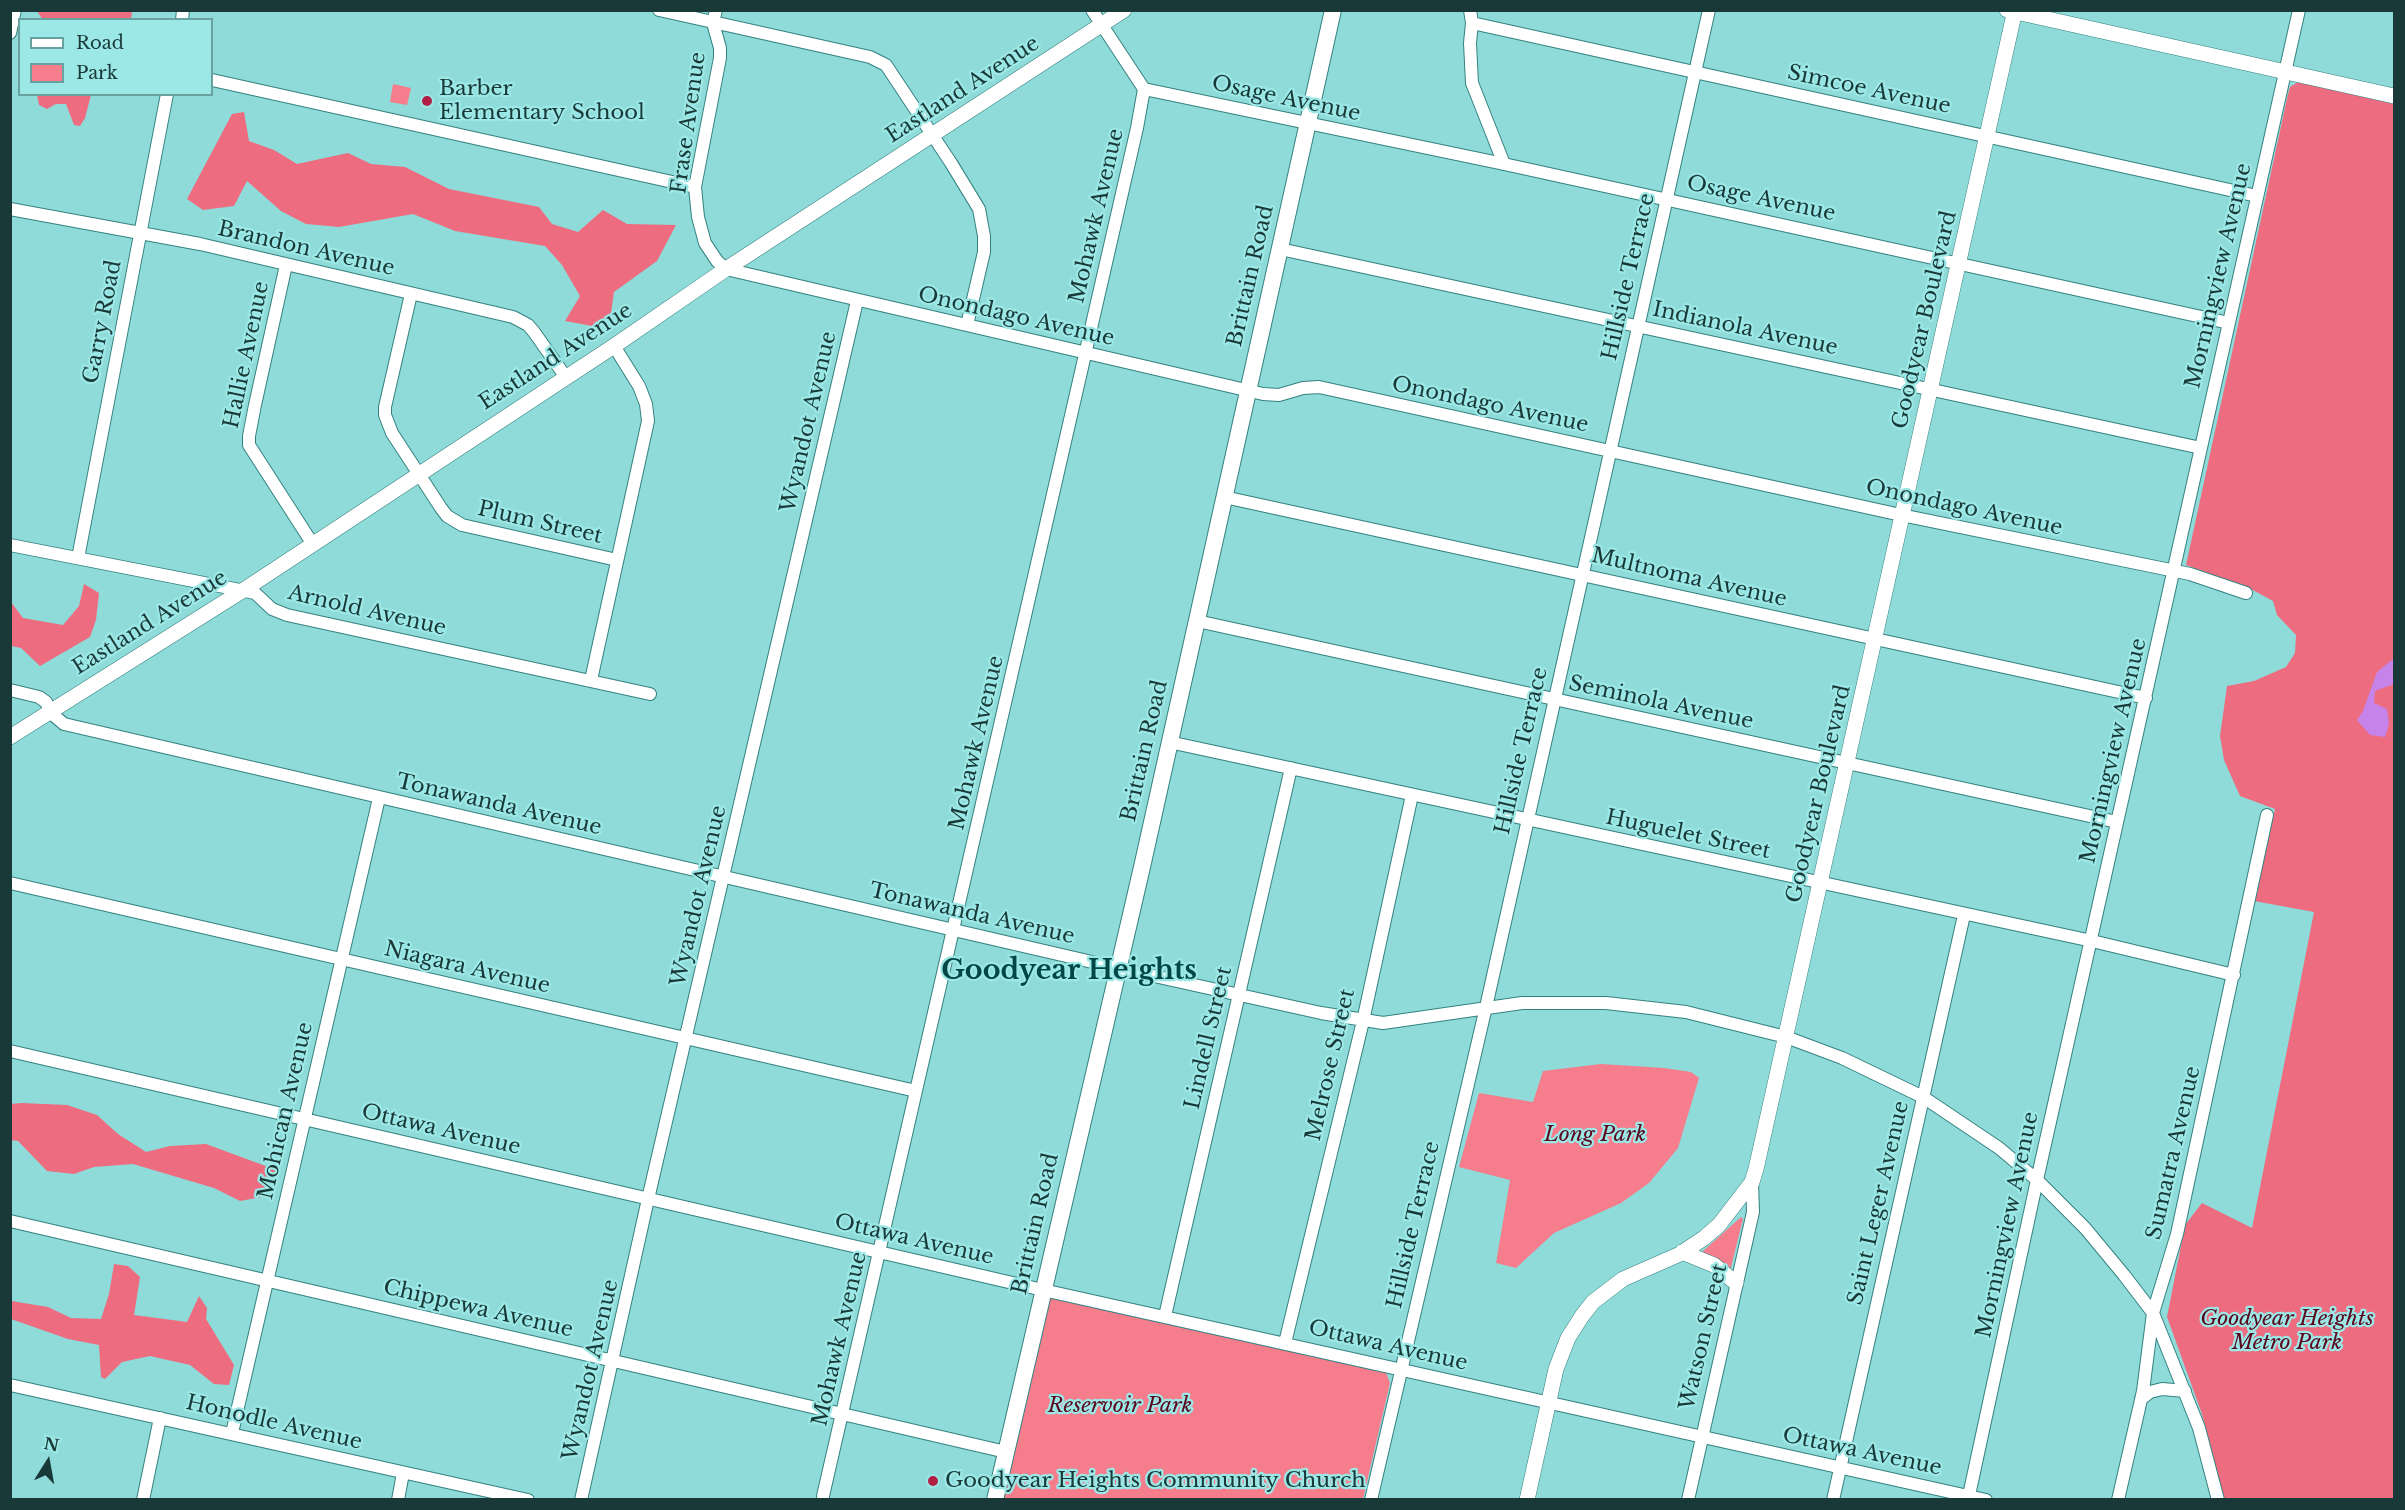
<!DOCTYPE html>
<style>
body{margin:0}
#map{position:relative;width:2405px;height:1510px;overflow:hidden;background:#8fdbd9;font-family:"Libre Baskerville",serif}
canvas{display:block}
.frame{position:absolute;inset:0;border:12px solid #193938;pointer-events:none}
.legend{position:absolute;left:18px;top:18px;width:195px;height:78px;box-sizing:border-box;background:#9be8e6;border:2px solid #67a2a0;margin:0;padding:8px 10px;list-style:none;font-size:18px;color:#193938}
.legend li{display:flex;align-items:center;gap:12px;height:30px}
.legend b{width:30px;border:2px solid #67a2a0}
.north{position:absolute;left:18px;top:1432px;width:60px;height:60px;-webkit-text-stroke:4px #9be8e6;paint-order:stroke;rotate:11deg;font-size:16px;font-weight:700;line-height:24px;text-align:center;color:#193938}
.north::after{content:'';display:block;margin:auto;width:21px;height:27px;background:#193938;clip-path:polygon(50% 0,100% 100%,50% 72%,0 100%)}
</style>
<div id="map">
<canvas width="2405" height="1510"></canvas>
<div class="frame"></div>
<ul class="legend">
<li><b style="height:8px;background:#fff"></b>Road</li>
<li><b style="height:16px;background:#f67d8c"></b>Park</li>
</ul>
<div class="north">N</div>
</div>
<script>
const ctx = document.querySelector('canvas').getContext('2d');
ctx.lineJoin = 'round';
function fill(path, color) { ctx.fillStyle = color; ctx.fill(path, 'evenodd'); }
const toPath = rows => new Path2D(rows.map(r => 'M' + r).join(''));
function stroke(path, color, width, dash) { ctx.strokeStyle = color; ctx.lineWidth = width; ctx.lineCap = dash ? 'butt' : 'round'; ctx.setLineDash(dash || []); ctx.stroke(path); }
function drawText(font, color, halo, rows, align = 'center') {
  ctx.font = font + ' "Libre Baskerville",serif'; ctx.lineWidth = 4.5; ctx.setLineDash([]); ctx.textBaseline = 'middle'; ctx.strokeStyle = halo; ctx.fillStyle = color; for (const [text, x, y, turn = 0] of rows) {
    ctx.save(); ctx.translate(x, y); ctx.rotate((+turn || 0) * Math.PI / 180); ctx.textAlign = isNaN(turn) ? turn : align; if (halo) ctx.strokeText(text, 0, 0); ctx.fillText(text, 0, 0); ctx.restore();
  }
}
const green = toPath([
 [393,84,411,88,407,105,390,102],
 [1601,1064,1664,1068,1691,1072,1699,1078,1678,1148,1649,1183,1621,1203,1554,1233,1516,1268,1496,1263,1510,1180,1459,1167,1479,1093,1533,1102,1543,1071],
 [1741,1217,1743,1219,1730,1271,1702,1252],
 [1052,1295,1385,1370,1390,1383,1363,1499,1001,1500,1047,1299]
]);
const forest = toPath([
 [132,11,131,19,43,20,37,11],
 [2298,82,2394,104,2394,1499,2224,1499,2202,1414,2167,1317,2185,1225,2202,1203,2252,1228,2314,912,2254,901,2275,809,2240,796,2224,760,2220,736,2227,686,2254,681,2286,667,2295,653,2296,635,2277,615,2273,601,2251,589,2186,565,2288,94,2290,87],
 [37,95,37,94,91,95,85,118,80,126,74,125,66,104,56,104,47,109,39,105],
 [244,112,249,141,274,150,297,164,348,153,371,164,405,167,449,189,539,207,552,224,578,232,603,210,627,224,676,225,657,261,614,292,611,313,598,327,565,321,580,296,562,265,545,246,455,231,413,214,339,227,306,224,281,211,247,181,234,206,203,210,187,199,232,114],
 [84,584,99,593,96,620,90,637,40,666,21,648,11,646,11,602,23,618,63,625,79,606],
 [21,1103,67,1105,97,1115,118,1134,146,1152,170,1146,206,1144,279,1171,274,1186,262,1197,240,1201,214,1188,133,1164,94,1167,74,1174,47,1171,18,1141,11,1140,11,1104],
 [114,1264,128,1266,140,1277,134,1315,187,1322,199,1296,207,1308,206,1319,234,1365,229,1385,214,1384,190,1365,150,1356,122,1362,105,1379,101,1377,99,1345,68,1339,11,1319,11,1301,48,1307,71,1318,101,1319,109,1294]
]);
const water = toPath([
 [2394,658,2394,684,2375,691,2374,703,2387,709,2389,724,2385,737,2370,735,2357,720,2363,711,2377,672]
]);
const minor = toPath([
 [659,10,870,57,886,65,951,163,979,209,984,236,984,252,967,325],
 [716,10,713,23,720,48,720,58,695,187,698,217,705,243,717,261,726,269,1263,394,1279,395,1303,388,1319,387,1901,515,2190,574,2246,593],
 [1470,10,1472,23,1470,43,1472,83,1504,164],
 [182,20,183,10],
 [1472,23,2257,196],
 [10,33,15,10],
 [212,80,695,187],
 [1144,89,1504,164,2229,323],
 [10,209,200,244,513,317,528,325,534,332,565,376],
 [1280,249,2201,448],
 [286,265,255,405,249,436,249,445,312,543],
 [411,294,385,407,385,415,392,433,441,508,447,516,462,525,617,560],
 [1224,497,2146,698],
 [10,545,255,593,272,609,287,615,650,694],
 [78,558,167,94],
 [1197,621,2117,822],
 [591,680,648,421,646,404,639,386,614,346],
 [10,690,39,697,46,702,52,714,64,724,1118,968,1321,1013,1383,1023,1522,1003,1606,1003,1686,1012,1786,1037,1842,1058,1923,1097,1999,1148,2037,1180,2085,1228,2124,1275,2153,1313,2199,1428,2218,1500],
 [1169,742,2092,941,2234,975],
 [10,883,916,1091],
 [10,1051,1043,1290,1986,1500],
 [10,1221,1006,1452],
 [1165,1316,1291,768],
 [1285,1343,1363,1021,1412,795],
 [10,1385,528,1500],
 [2141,1399,2150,1392,2162,1389,2185,1391],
 [232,1433,379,798],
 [823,1496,1137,128,1144,89,1092,10],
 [143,1500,160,1418],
 [398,1500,403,1473],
 [581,1500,648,1199,857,301],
 [1371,1500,1486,1007,1709,10],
 [1688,1500,1753,1212,1752,1182],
 [1833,1500,1964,915],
 [1968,1500,2037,1180,2299,10],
 [2118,1500,2143,1391,2153,1313,2177,1234,2267,815]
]);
const tertiary = toPath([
 [2007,10,2394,96],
 [10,737,242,591,614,346,726,269,1124,10],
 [1682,1252,1714,1265,1736,1283],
 [1527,1500,1556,1369,1568,1338,1582,1316,1593,1302,1623,1279,1680,1254,1704,1238,1719,1225,1752,1182,1756,1169,2015,10]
]);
const secondary = toPath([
 [995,1500,1142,867,1333,10]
]);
const markers = [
 [427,101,6,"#b21f44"],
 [933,1481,6,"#b21f44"]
];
const poiNames = [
 ["Barber",439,89],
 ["Elementary School",439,113],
 ["Goodyear Heights Community Church",945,1481]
];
const streetNames = [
 ["Eastland Avenue",963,90,-33],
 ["Simcoe Avenue",1869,90,12],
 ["Osage Avenue",1286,99,12],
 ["Frase Avenue",689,123,-82],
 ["Osage Avenue",1761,199,12],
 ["Mohawk Avenue",1097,216,-77],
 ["Brandon Avenue",306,249,13],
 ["Brittain Road",1251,276,-77],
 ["Morningview Avenue",2219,276,-77],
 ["Hillside Terrace",1629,277,-77],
 ["Onondago Avenue",1016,317,13],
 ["Goodyear Boulevard",1925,320,-77],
 ["Garry Road",103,322,-79],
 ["Indianola Avenue",1745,329,12],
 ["Hallie Avenue",247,355,-78],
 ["Eastland Avenue",556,357,-33],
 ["Onondago Avenue",1490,405,12],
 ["Wyandot Avenue",809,422,-77],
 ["Onondago Avenue",1964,508,12],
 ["Plum Street",540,523,13],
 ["Multnoma Avenue",1689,578,13],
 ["Arnold Avenue",367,611,13],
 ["Eastland Avenue",150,623,-32],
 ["Seminola Avenue",1661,703,12],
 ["Mohawk Avenue",977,743,-77],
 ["Brittain Road",1145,751,-77],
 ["Hillside Terrace",1522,751,-77],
 ["Morningview Avenue",2114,751,-77],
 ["Goodyear Boulevard",1819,794,-77],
 ["Tonawanda Avenue",499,805,13],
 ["Huguelet Street",1688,835,12],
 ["Wyandot Avenue",699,896,-77],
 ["Tonawanda Avenue",972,914,13],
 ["Niagara Avenue",467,968,13],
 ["Lindell Street",1209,1038,-77],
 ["Melrose Street",1331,1065,-77],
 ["Mohican Avenue",286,1111,-77],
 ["Ottawa Avenue",441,1130,13],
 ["Sumatra Avenue",2174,1153,-77],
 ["Saint Leger Avenue",1879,1203,-77],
 ["Brittain Road",1036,1224,-77],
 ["Hillside Terrace",1414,1225,-77],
 ["Morningview Avenue",2008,1225,-78],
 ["Ottawa Avenue",914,1240,13],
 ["Chippewa Avenue",478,1309,13],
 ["Watson Street",1704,1337,-77],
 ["Mohawk Avenue",840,1339,-77],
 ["Ottawa Avenue",1388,1346,13],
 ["Wyandot Avenue",591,1370,-77],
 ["Honodle Avenue",274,1423,13],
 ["Ottawa Avenue",1862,1452,12]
];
const parkNames = [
 ["Long Park",1595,1135],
 ["Goodyear Heights",2287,1319],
 ["Metro Park",2287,1343],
 ["Reservoir Park",1120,1406]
];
const districtNames = [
 ["Goodyear Heights",1069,971]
];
fill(green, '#f67d8c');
fill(forest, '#ee6c7f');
fill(water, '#c683e9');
stroke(minor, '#348280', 14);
stroke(tertiary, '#348280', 16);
stroke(secondary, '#348280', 18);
stroke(minor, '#fff', 12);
stroke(tertiary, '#fff', 15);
stroke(secondary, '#fff', 16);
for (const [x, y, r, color] of markers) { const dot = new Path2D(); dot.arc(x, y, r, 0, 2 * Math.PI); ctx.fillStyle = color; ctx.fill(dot); stroke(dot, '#9be8e6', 2); }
drawText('21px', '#193938', '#9be8e6', poiNames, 'left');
drawText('21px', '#193938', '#9be8e6', streetNames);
drawText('italic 21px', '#5a061d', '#9be8e6', parkNames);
drawText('bold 27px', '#024746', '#9be8e6', districtNames);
</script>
